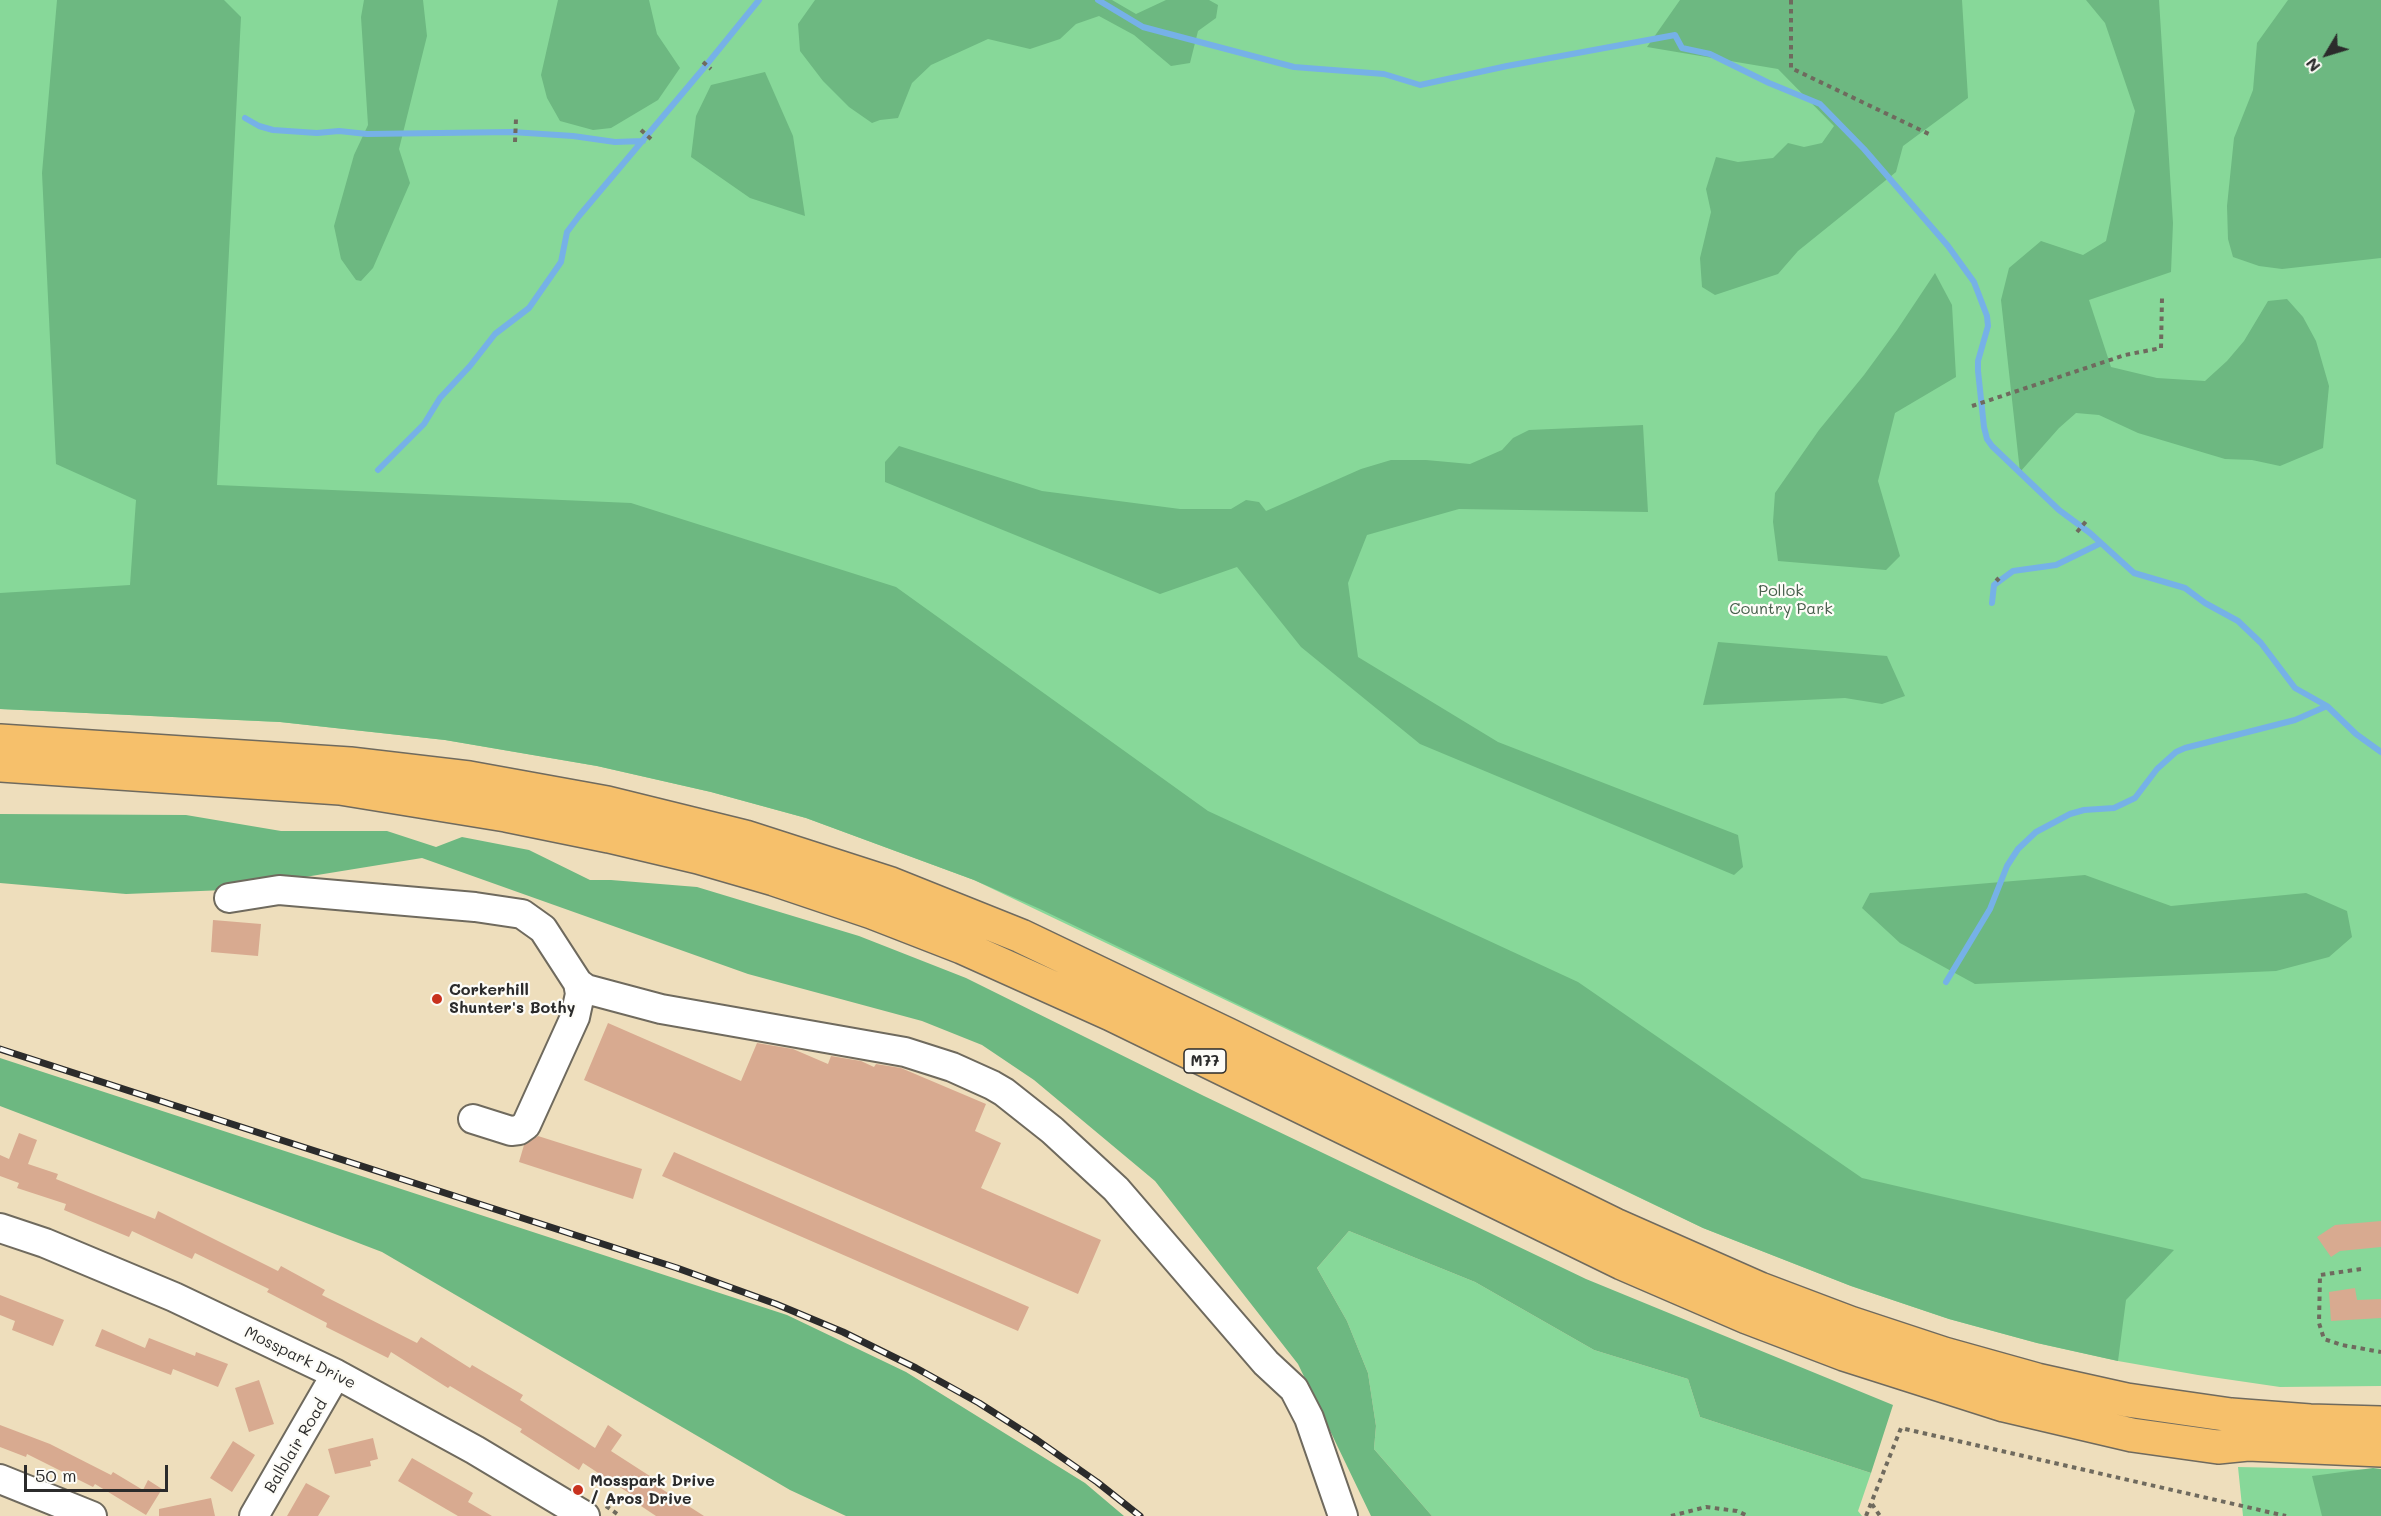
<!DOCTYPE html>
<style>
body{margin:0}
#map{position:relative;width:2381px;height:1516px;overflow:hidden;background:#eedebc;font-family:Mali,sans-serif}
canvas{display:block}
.north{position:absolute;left:2297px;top:24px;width:60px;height:60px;-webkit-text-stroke:4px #fdfcf7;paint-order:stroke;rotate:232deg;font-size:16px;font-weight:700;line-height:24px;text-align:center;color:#2b2b2b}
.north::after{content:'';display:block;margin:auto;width:21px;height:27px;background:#2b2b2b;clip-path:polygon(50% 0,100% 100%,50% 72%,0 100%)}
.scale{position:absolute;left:24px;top:1465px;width:144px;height:27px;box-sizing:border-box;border:3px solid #2b2b2b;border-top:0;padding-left:8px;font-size:18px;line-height:21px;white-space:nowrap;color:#2b2b2b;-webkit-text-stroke:4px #fdfcf7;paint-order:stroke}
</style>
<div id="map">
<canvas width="2381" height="1516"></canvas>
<div class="north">N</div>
<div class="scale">50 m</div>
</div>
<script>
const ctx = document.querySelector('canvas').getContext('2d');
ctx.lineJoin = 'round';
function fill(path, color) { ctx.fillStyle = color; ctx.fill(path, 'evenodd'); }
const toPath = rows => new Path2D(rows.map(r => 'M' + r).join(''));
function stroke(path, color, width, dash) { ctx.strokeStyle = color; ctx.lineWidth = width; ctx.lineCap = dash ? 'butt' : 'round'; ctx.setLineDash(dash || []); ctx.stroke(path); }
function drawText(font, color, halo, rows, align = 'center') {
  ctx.font = font + ' Mali,sans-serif'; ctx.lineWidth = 4.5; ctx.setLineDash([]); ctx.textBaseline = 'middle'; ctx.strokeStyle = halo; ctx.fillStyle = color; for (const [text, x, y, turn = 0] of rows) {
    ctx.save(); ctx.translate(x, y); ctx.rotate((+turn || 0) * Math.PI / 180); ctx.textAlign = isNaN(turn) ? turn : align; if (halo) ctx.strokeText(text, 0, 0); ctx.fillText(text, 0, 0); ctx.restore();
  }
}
const green = toPath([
 [0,0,2381,0,2381,1386,2280,1387,2198,1375,2118,1361,2037,1343,1949,1319,1851,1286,1703,1228,974,880,806,818,711,792,597,766,445,740,280,722,0,709],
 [1349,1231,1475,1282,1594,1350,1688,1379,1700,1417,1871,1473,1858,1511,1862,1516,1432,1516,1374,1449,1376,1426,1368,1373,1347,1321,1317,1268],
 [2238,1467,2381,1470,2381,1516,2243,1516]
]);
const forest = toPath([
 [57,0,224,0,241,17,217,485,631,503,896,587,1208,811,1578,982,1862,1178,2174,1250,2126,1300,2118,1361,2037,1343,1949,1319,1851,1286,1703,1228,1040,909,974,880,806,818,711,792,597,766,445,740,280,722,0,709,0,593,130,585,136,500,56,464,42,173],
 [364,0,423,0,427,36,399,149,410,183,373,268,361,281,356,280,341,259,334,226,354,155,368,125,361,17],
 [558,0,649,0,657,34,680,68,658,100,611,128,593,130,560,121,547,98,541,75],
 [815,0,1112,0,1136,14,1166,0,1209,0,1218,5,1216,18,1198,31,1190,63,1171,66,1134,35,1099,16,1076,24,1060,39,1030,49,988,39,931,65,912,83,898,118,880,120,872,123,849,107,823,81,800,51,798,24],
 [1680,0,1962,0,1968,98,1903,146,1896,172,1798,251,1778,274,1715,295,1702,287,1700,258,1711,212,1706,189,1716,157,1738,162,1773,158,1788,143,1804,147,1822,143,1834,126,1778,69,1647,47],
 [2086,0,2159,0,2173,223,2171,272,2089,300,2111,367,2157,378,2205,381,2227,361,2244,341,2268,301,2287,299,2303,317,2316,341,2329,386,2323,448,2280,466,2252,460,2225,459,2138,433,2099,415,2076,413,2059,428,2020,472,2001,300,2009,268,2041,241,2083,255,2106,241,2135,111,2105,23],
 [2288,0,2381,0,2381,258,2282,269,2259,266,2233,257,2228,239,2227,206,2234,138,2253,90,2257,43],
 [765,72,793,136,805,216,750,198,691,157,696,116,711,85],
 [1935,273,1952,305,1956,377,1895,413,1878,481,1900,556,1886,570,1778,561,1773,522,1775,493,1819,430,1864,375,1897,330],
 [1643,425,1648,512,1459,509,1367,535,1348,583,1358,657,1498,742,1738,835,1743,867,1734,875,1420,744,1301,647,1237,567,1160,594,885,482,885,462,899,446,1042,491,1180,509,1231,509,1246,500,1259,502,1266,511,1361,469,1391,460,1426,460,1470,464,1502,450,1513,438,1529,430],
 [1718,642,1887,656,1905,696,1882,704,1845,698,1703,705],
 [0,814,186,815,281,831,387,831,436,847,462,837,529,850,590,880,611,880,697,887,859,936,966,978,1204,1096,1586,1279,1893,1405,1871,1473,1700,1417,1688,1379,1594,1350,1475,1282,1349,1231,1317,1268,1347,1321,1368,1373,1376,1426,1374,1449,1432,1516,1371,1516,1298,1364,1155,1181,1034,1080,982,1045,922,1021,748,974,422,858,225,890,126,894,0,883],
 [2085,875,2171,906,2306,893,2347,911,2352,937,2329,957,2276,971,1975,984,1900,943,1862,908,1870,893],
 [0,1058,787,1315,906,1372,1085,1483,1124,1516,846,1516,790,1490,382,1252,0,1106],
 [2373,1468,2381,1469,2381,1516,2322,1516,2312,1476]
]);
const stream = toPath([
 [1098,0,1143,27,1294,67,1384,74,1420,85,1507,66,1675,35,1682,48,1710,54,1769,83,1820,104,1864,149,1948,246,1974,282,1987,316,1988,326,1978,361,1978,371,1984,427,1987,439,1992,446,2059,510,2090,533,2134,573,2185,588,2205,603,2238,621,2261,643,2295,688,2327,706,2356,734,2381,752],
 [245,118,259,126,273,130,317,133,339,131,367,134,512,132,573,136,615,142,643,141],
 [378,470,424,424,440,398,470,366,495,334,529,308,561,262,567,232,579,216,703,69,759,0],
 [1992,603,1994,585,2013,571,2056,565,2101,543],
 [1946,982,1990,909,2007,866,2018,849,2036,832,2070,814,2084,810,2114,808,2135,798,2157,769,2176,752,2185,748,2295,720,2327,706]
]);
const building = toPath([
 [213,920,261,924,258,956,211,952],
 [608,1023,741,1081,757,1043,793,1049,828,1064,831,1056,861,1061,874,1067,876,1064,901,1068,986,1104,975,1131,1001,1143,981,1188,1101,1240,1078,1294,584,1080],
 [19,1133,37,1140,28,1164,58,1174,56,1179,155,1219,158,1211,278,1271,281,1266,325,1290,322,1295,417,1343,421,1337,470,1368,472,1365,523,1395,520,1400,595,1448,608,1425,622,1435,611,1451,656,1480,654,1484,704,1516,656,1516,638,1504,641,1501,583,1463,579,1470,520,1432,522,1429,450,1386,448,1388,391,1352,388,1358,326,1327,327,1323,267,1292,269,1289,195,1253,192,1259,132,1231,129,1237,64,1210,66,1204,17,1188,19,1183,0,1176,0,1155,9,1159],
 [538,1136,642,1169,633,1199,519,1162,524,1145],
 [674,1152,1029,1307,1018,1331,662,1176],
 [2381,1221,2381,1247,2340,1251,2331,1257,2317,1237,2335,1225],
 [2355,1288,2357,1300,2381,1299,2381,1318,2331,1321,2329,1292],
 [0,1295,64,1320,53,1346,12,1330,15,1321,0,1315],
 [102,1329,145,1348,149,1338,195,1356,196,1352,228,1364,218,1387,173,1369,171,1375,95,1346],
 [259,1380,274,1424,249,1432,235,1388],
 [0,1425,50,1444,111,1475,113,1472,143,1490,148,1480,162,1489,146,1515,95,1484,93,1487,27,1454,26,1457,0,1447],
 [373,1438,378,1459,370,1461,371,1466,335,1474,328,1449],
 [233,1441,255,1455,232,1492,210,1478],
 [412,1458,473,1493,468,1502,492,1516,458,1516,398,1481],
 [306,1483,330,1496,318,1516,287,1516],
 [211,1498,215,1516,159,1516,159,1509]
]);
const path = toPath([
 [1791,0,1791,68,1931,135],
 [703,62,711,69],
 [641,130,652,140],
 [515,142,516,119],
 [1972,406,2125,355,2161,348,2162,298],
 [2077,532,2088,519],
 [1996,578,2002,584],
 [2361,1269,2320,1275,2319,1323,2324,1339,2342,1345,2381,1352],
 [1872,1504,1880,1516],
 [606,1506,620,1516],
 [1671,1516,1706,1507,1737,1511,1748,1516],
 [1866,1516,1901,1428,2286,1516]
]);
const minor = toPath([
 [229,898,279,890,475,907,522,914,543,929,578,983,586,989,661,1009,905,1052,952,1067,992,1085,1004,1092,1052,1130,1116,1189,1266,1363,1294,1389,1309,1418,1343,1516],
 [473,1119,511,1131,519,1130,526,1125,575,1017,580,994,578,983],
 [0,1228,45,1243,174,1297,336,1374,475,1450,585,1516],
 [0,1479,92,1516],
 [254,1516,336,1374]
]);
const highway = toPath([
 [0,741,350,764,469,778,607,803,745,837,891,884,1021,936,1228,1035,1615,1225,1760,1289,1850,1323,1944,1354,2037,1380,2127,1400,2231,1415,2310,1421,2381,1423],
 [0,765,340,788,506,815,609,836,698,857,774,879,872,912,962,947,1111,1014,1622,1263,1747,1317,1844,1354,2004,1405,2132,1435,2218,1447,2248,1444,2381,1450]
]);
const rail = toPath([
 [0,1049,677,1268,776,1304,843,1332,916,1368,979,1403,1037,1440,1097,1482,1140,1516]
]);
const markers = [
 [437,999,6,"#c8321e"],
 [578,1490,6,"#c8321e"]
];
const shields = [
 [1205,1061,42]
];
const shieldNames = [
 ["M77",1205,1061]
];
const parkNames = [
 ["Pollok",1781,591],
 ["Country Park",1781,609]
];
const poiNames = [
 ["Corkerhill",449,990],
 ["Shunter's Bothy",449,1008],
 ["Mosspark Drive",590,1481],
 ["/ Aros Drive",590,1499]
];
const streetNames = [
 ["Mosspark Drive",300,1358,26],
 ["Balblair Road",296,1446,-59]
];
fill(green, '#87d899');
fill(forest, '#6db881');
stroke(stream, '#76b1e7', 6);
fill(building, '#d8aa90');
stroke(minor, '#6f6a5e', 32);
stroke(highway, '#6f6a5e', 36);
stroke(path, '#6f6a5e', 4, [4.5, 4.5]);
stroke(minor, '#fff', 28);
stroke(highway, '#f6c06b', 33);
stroke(rail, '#2b2b2b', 7);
stroke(rail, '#fdfcf7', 4.5, [14]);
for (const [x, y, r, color] of markers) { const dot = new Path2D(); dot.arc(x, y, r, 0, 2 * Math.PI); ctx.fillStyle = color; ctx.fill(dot); stroke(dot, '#fdfcf7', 2); }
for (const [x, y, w] of shields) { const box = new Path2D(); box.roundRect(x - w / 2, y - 12, w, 24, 4.5); ctx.fillStyle = '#fdfcf7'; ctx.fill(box); stroke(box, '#2b2b2b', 1.5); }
drawText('bold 15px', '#2b2b2b', null, shieldNames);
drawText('16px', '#475f4c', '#fdfcf7', parkNames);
drawText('bold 16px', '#2b2b2b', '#fdfcf7', poiNames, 'left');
drawText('16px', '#2b2b2b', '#fdfcf7', streetNames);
</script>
